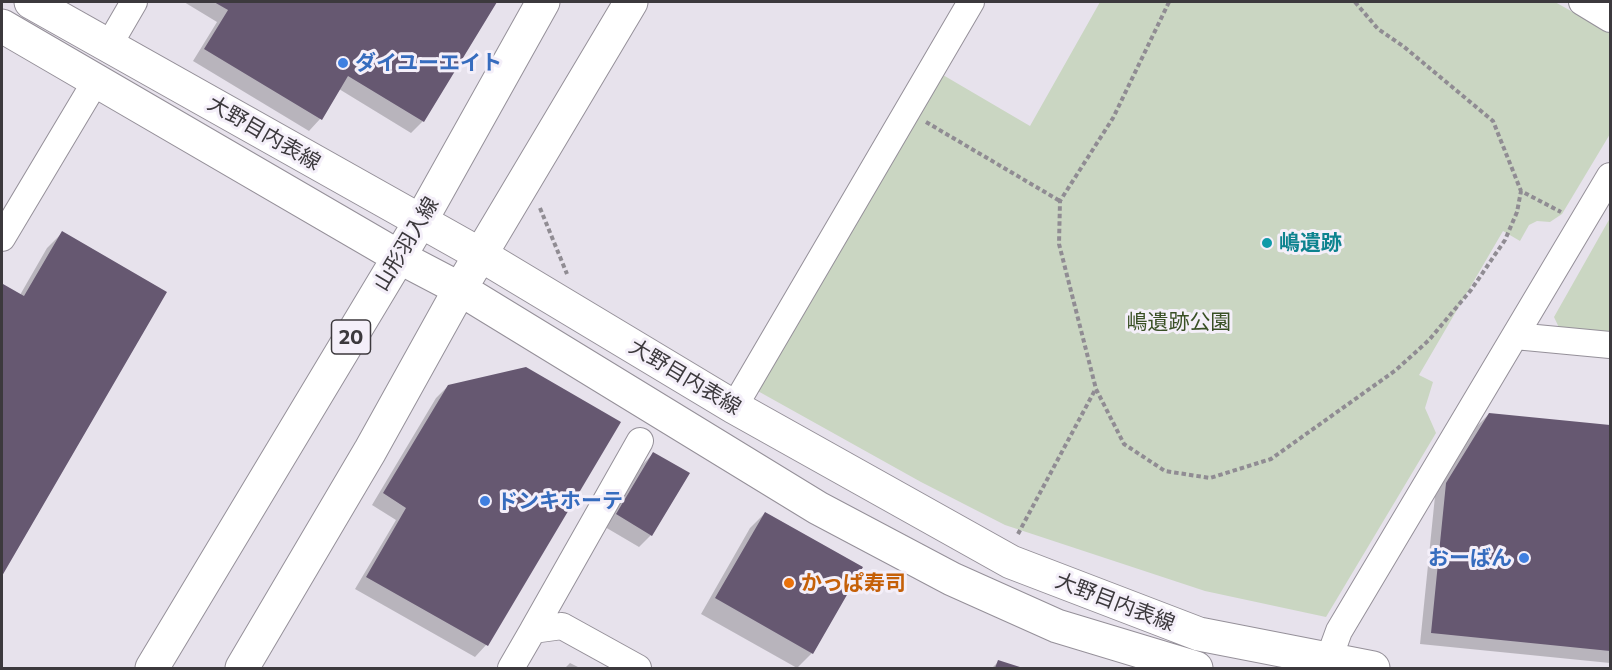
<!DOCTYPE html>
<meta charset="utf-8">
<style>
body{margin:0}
#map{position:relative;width:1612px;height:670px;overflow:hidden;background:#e7e2ec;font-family:Commissioner,sans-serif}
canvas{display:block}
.frame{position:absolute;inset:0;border:3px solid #3c393d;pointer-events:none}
</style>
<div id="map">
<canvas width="1612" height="670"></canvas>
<div class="frame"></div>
</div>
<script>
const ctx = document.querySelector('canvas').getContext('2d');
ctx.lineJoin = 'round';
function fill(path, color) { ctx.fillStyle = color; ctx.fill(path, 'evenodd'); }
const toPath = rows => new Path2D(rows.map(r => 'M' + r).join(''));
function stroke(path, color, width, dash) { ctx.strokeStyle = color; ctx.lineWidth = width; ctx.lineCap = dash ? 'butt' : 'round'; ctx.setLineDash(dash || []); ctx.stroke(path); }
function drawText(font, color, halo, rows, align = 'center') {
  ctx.font = font + ' Commissioner,"Noto Sans JP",sans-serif'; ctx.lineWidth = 6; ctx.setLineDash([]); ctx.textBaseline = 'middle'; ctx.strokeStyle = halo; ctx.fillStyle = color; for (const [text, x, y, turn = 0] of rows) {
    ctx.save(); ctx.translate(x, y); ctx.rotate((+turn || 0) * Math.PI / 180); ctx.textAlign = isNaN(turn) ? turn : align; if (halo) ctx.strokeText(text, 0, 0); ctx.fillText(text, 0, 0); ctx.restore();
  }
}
const green = toPath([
 [1100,2,1555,2,1610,33,1610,134,1562,214,1550,222,1537,221,1529,225,1520,241,1503,231,1419,375,1433,382,1425,408,1436,433,1326,617,1205,591,1005,525,921,482,747,385,875,190,943,75,1030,126],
 [1610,218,1610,339,1562,334,1554,317]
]);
const shadow = toPath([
 [184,2,496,2,423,121,411,133,339,89,320,119,309,131,193,61,217,22],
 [62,233,165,293,2,573,2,287,3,286,20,295,47,248],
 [448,386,619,423,486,645,475,657,355,589,396,520,372,505,436,398],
 [1489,414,1610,426,1610,663,1420,644,1435,496,1477,426],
 [653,454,651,535,639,547,605,527,642,465],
 [765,513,812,653,797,668,701,614,750,528],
 [998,662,1019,668,992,668],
 [570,663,580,668,565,668]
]);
const building = toPath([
 [214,2,497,2,424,122,348,76,322,120,204,49,228,10],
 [62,231,167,292,2,576,2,286,3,284,24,296],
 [526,367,621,422,488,646,366,577,406,508,383,493,448,385],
 [1489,413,1610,425,1610,651,1431,633,1446,483],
 [653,452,690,473,652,536,616,514],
 [765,512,863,567,813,654,715,598],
 [998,660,1023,668,995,668]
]);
const path = toPath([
 [1169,2,1113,118,1060,201,1059,244,1096,389,1124,444,1165,471,1210,478,1271,459,1396,370,1429,340,1471,290,1505,240,1517,212,1521,191,1561,212],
 [1355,2,1378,29,1403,46,1493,121,1521,191],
 [926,122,1060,201],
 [540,208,567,274],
 [1018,534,1095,390]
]);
const minor = toPath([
 [1582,2,1610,19],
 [109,45,134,2],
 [2,238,97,79],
 [1515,336,1610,345],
 [734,407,971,2],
 [533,630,640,441],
 [1328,661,1339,631,1610,176],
 [511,668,533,630,562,626,638,668]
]);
const major = toPath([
 [31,2,481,255,734,407,1011,562,1199,634,1373,668],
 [2,26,399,257,460,289,818,508,952,579,1057,626,1196,668],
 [152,668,420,222,543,2],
 [242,668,370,451,460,289,631,2]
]);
const markers = [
 [343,63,6,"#3f7fe0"],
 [1267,243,6,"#0f9aa8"],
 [485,501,6,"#3f7fe0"],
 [1524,558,6,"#3f7fe0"],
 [789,583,6,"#e8710a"]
];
const shields = [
 [351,337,39]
];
const shieldNames = [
 ["20",351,337]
];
const shopNames = [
 ["ダイユーエイト",355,63],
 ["ドンキホーテ",497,501],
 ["おーばん",1512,558,"right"]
];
const streetNames = [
 ["大野目内表線",264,133,30],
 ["山形羽入線",406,244,-59],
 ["大野目内表線",685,377,31],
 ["大野目内表線",1115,602,21]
];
const cultureNames = [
 ["嶋遺跡",1279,243]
];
const parkNames = [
 ["嶋遺跡公園",1179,322]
];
const foodNames = [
 ["かっぱ寿司",801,583]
];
fill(green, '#cad6c2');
fill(shadow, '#0003');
fill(building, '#665871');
stroke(minor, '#959099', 28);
stroke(major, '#959099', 35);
stroke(path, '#908c93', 4, [4.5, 3]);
stroke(minor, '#fff', 26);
stroke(major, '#fff', 33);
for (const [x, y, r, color] of markers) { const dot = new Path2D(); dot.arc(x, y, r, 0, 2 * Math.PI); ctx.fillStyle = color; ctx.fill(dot); stroke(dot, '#f4eff9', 2); }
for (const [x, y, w] of shields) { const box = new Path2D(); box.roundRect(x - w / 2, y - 17, w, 34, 4.5); ctx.fillStyle = '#f4eff9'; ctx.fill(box); stroke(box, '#3c393d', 1.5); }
drawText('bold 20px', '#3c393d', null, shieldNames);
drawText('bold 21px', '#366cbe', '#f4eff9', shopNames, 'left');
drawText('21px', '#3c393d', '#f4eff9', streetNames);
drawText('bold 21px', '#0d838f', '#f4eff9', cultureNames, 'left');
drawText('21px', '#395025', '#f4eff9', parkNames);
drawText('bold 21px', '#c56008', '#f4eff9', foodNames, 'left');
</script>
